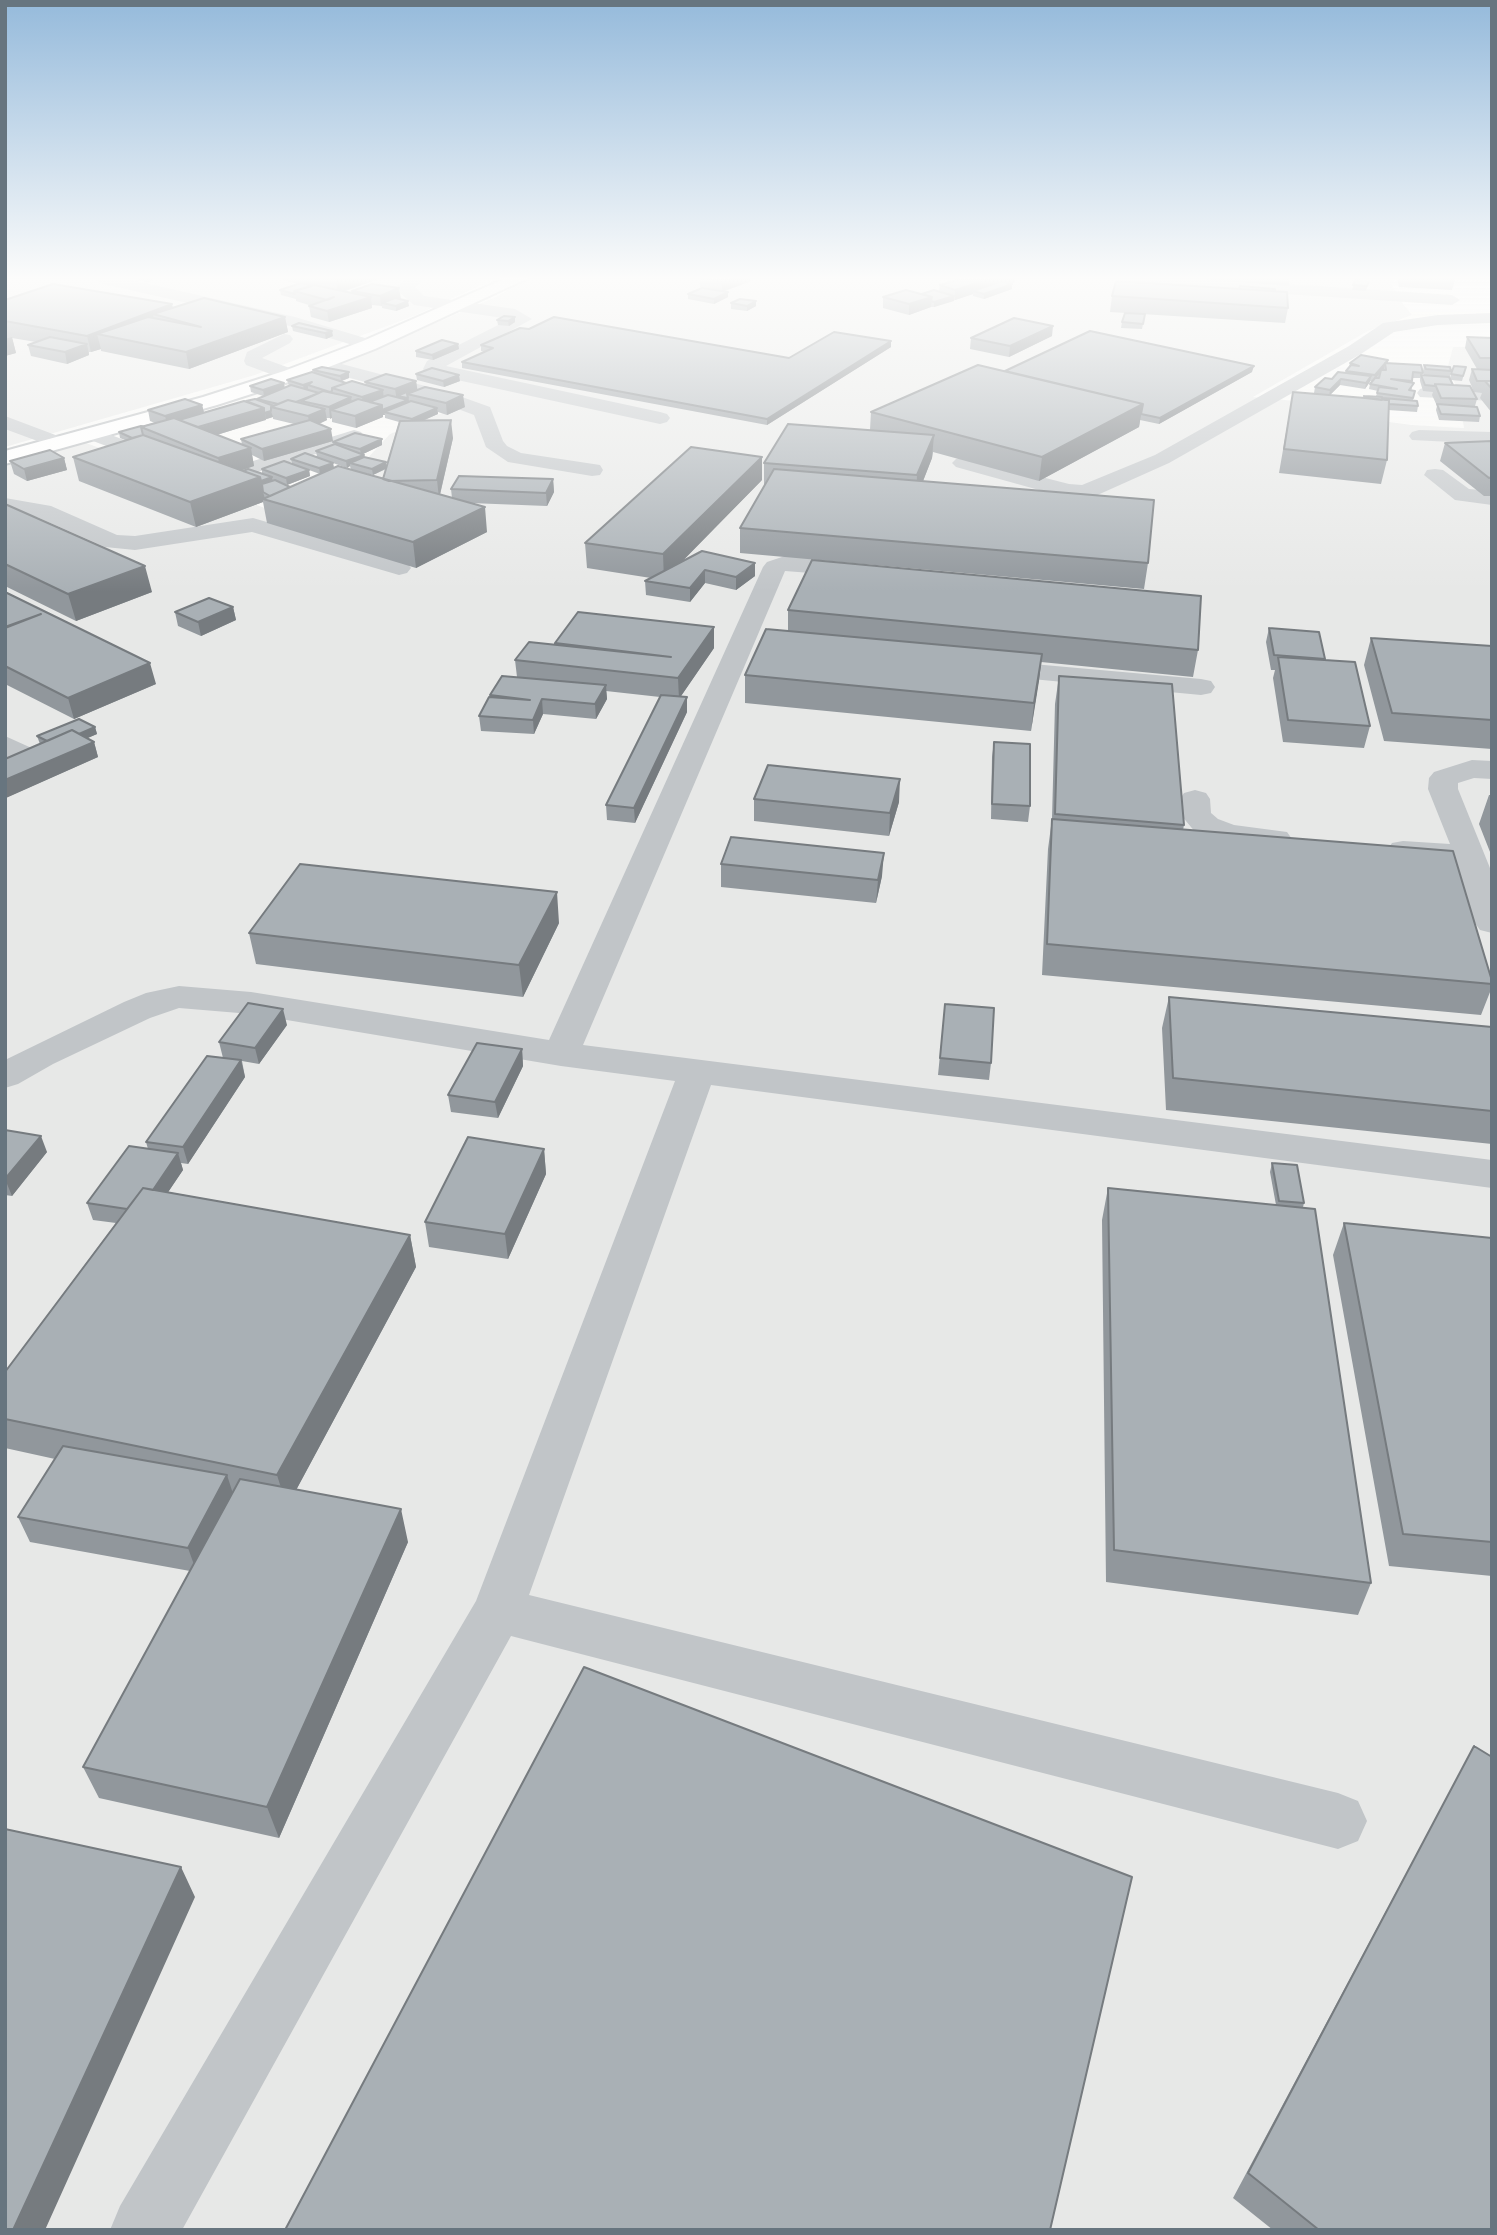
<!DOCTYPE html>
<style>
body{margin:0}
#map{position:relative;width:1497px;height:2235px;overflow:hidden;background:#f9f9f7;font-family:Signika,sans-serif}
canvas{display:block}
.frame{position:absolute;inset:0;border:7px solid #67757f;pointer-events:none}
</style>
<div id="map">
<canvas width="1497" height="2235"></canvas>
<div class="frame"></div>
</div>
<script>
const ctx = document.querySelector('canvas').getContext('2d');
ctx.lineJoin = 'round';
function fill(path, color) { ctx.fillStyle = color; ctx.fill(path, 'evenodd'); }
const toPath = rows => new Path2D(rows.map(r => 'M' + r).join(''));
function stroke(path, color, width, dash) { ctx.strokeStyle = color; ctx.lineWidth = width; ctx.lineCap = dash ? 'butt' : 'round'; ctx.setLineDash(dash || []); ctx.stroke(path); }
const built = toPath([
 [5,279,494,279,414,316,255,375,5,447],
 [526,279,1391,279,1395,294,1412,315,1368,331,1253,397,1306,402,1344,416,1412,425,1464,428,1458,392,1448,366,1453,347,1492,347,1492,2230,5,2230,5,466,86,443,265,508,374,482,377,462,365,461,390,434,452,409,319,369,392,342,498,296]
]);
const minor = toPath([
 [95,279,127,279,295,317,375,341,378,345,369,350,290,326,103,284,95,279],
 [405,279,424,279,415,287,424,296,515,309,532,319,446,366,660,412,667,414,670,418,667,422,660,424,425,373,423,369,427,361,510,319,414,305,400,293,398,286,405,279],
 [1126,279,1214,279,1452,295,1460,300,1452,305,1134,284,1126,279],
 [1492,313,1492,323,1438,325,1394,332,1361,354,1169,463,1093,497,1068,498,956,467,952,463,956,459,963,457,1069,484,1082,485,1155,455,1349,346,1383,323,1438,315,1492,313],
 [284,334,290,335,293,339,290,343,262,358,298,371,300,375,298,379,284,379,246,365,244,361,247,352,284,334],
 [319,358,448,392,490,407,503,441,507,446,521,453,600,465,603,470,600,475,592,476,508,462,486,447,474,415,434,400,312,368,310,364,319,358],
 [1427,387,1492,389,1492,401,1420,397,1417,393,1420,389,1427,387],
 [5,416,66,439,69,443,66,447,59,449,5,429,5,416],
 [92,428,214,473,354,430,361,432,364,436,361,440,213,486,85,438,82,434,85,430,92,428],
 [1419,430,1492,432,1492,444,1412,440,1409,436,1412,432,1419,430],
 [1435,469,1443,470,1469,489,1492,491,1492,505,1455,500,1424,475,1427,470,1435,469],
 [5,498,51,506,117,535,135,536,253,518,407,563,411,568,407,573,399,575,252,532,135,550,105,547,37,517,5,512,5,498],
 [785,556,862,563,870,565,874,570,870,575,862,577,785,571,583,1045,1492,1160,1492,1188,711,1085,529,1595,1338,1793,1358,1801,1367,1821,1358,1841,1338,1849,511,1636,182,2230,110,2230,120,2206,476,1601,675,1081,561,1066,251,1014,179,1008,150,1018,53,1064,18,1084,5,1088,5,1060,124,1002,146,993,179,986,251,992,549,1040,763,567,767,562,785,556],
 [988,660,1201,679,1211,681,1215,687,1211,693,1201,695,979,674,975,668,979,662,988,660],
 [5,736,36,750,40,756,36,762,26,765,5,757,5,736],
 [1472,760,1492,761,1492,779,1474,778,1458,783,1458,789,1492,873,1492,933,1480,930,1475,923,1457,863,1403,859,1392,857,1387,850,1392,843,1403,841,1450,844,1428,789,1429,778,1434,772,1472,760],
 [1195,790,1206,793,1210,799,1211,813,1218,819,1234,825,1287,832,1292,839,1287,846,1276,848,1229,843,1196,833,1181,815,1180,799,1184,793,1195,790]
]);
const major = toPath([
 [504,279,526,279,375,349,298,379,217,405,5,464,5,451,203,397,284,371,363,341,504,279]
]);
const wall = toPath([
 [133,279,156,279,147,282],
 [278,279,378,279,343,292,353,294,352,291,401,299,400,299,409,306,396,311,382,308,382,306,372,305,372,308,329,322,311,317,309,306,312,306,296,301,296,299,281,295,280,290,299,284],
 [700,279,751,279,751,281,724,291,728,292,728,297,714,304,688,299,688,294,702,288,700,287],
 [960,279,1015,279,1015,282,1010,283,1012,289,984,299,973,296,973,294,934,307,931,307,909,315,883,308,883,297,939,292,940,285],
 [1199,279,1290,279,1289,286],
 [1398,279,1455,279,1455,280,1452,290,1399,287,1398,282],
 [1355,280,1369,281,1366,291,1352,290],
 [1112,296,1288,308,1285,323,1110,312],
 [5,300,173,308,285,317,288,332,189,369,101,351,101,349,91,352,89,352,89,355,67,364,31,356,28,345,36,342,12,338,16,353,5,356],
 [731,303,756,306,747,311,731,309],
 [1145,314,1142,329,1121,328,1122,322],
 [497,320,515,322,509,326,498,325],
 [299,323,333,336,326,339,293,331,292,326],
 [529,329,789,358,891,341,891,347,767,425,462,368,462,362,485,352,481,351,481,345],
 [1052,336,1009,357,970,349,971,338],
 [1467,337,1492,338,1492,369,1477,369,1465,348],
 [458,344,459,349,433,360,416,357,416,351],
 [1388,360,1388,363,1423,373,1422,375,1424,375,1423,371,1424,365,1451,371,1450,378,1454,366,1466,367,1462,381,1451,380,1453,385,1477,399,1475,406,1480,416,1479,422,1439,420,1436,410,1437,406,1432,395,1433,392,1423,391,1420,381,1420,378,1412,378,1411,383,1412,389,1411,391,1415,391,1413,400,1418,406,1417,412,1388,410,1387,460,1381,484,1279,473,1293,392,1320,394,1314,393,1315,387,1346,373,1349,367,1350,363],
 [1370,381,1372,381,1370,384,1369,389,1378,391,1376,396,1364,396,1364,398,1330,395,1340,385,1365,389],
 [1472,369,1492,370,1492,413,1480,398,1482,393,1474,392,1469,380],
 [313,370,349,378,342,381,346,383,366,385,365,382,416,381,417,390,465,407,447,415,438,412,438,414,423,421,453,438,440,495,452,498,451,489,553,479,554,492,547,506,470,503,487,532,416,568,267,523,263,502,196,527,79,481,73,457,125,440,120,438,119,432,155,423,150,421,148,410,202,405,204,412,246,401,257,400,257,399,263,396,251,392,250,386,285,388,289,386,287,380,314,373],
 [383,415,385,415,385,418,399,422,386,467,365,457,364,455,363,454,382,445,333,442,333,445,316,451,317,457,291,459,292,464,262,469,262,474,242,470,254,466,252,455,264,461,333,441,319,424,327,420,326,418,332,418,332,422,356,428,383,417],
 [273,417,273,419,294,424,241,439,242,445,217,435],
 [333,463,347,468,350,466,351,470,373,475,386,469,383,479,334,468],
 [309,470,320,474,290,487,279,482,287,485,310,476],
 [1005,371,1252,372,1159,424,1140,420,1139,427,1039,481,933,452,932,458,923,481,1148,563,1144,589,740,553,740,528,764,486,764,463,870,430,871,412],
 [416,374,460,381,444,387,417,380],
 [1492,441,1492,496,1484,496,1440,461,1445,443],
 [64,458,67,470,27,481,14,474,10,461],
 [762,480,682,561,755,563,755,576,736,590,705,583,690,602,646,595,645,581,651,578,587,568,585,543],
 [5,504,152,592,76,621,5,586],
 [5,592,156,684,74,719,5,684],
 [233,607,236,620,201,636,178,626,175,612],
 [788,610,1198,650,1193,677,1041,662,1031,731,745,703,745,675,788,631],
 [1269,628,1325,659,1325,660,1370,726,1364,748,1283,742,1273,678,1275,670,1271,670,1266,642],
 [1371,638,1492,646,1492,749,1384,741,1364,665],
 [555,643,714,648,681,696,687,697,687,712,635,823,607,820,606,805,660,697,606,691,607,699,596,719,543,714,534,734,481,731,479,716,490,697,490,695,517,677,515,660,555,645],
 [1059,676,1184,825,1183,830,1492,981,1492,987,1481,1015,1042,975,1048,849,1052,819,1055,704],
 [95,727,97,734,87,738,94,742,98,757,5,798,5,759,40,744,37,736],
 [994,742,1030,806,1028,822,991,819,992,757],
 [1489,795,1492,795,1492,857,1479,824],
 [754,799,899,802,889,836,754,821],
 [721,864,882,876,876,903,721,887],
 [559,923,523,997,256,964,249,933],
 [1169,997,1492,1027,1492,1144,1166,1110,1162,1028],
 [945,1004,991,1063,989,1080,938,1075],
 [287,1025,259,1064,242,1061,245,1077,188,1164,181,1163,183,1170,168,1192,410,1235,416,1267,296,1490,408,1542,279,1838,99,1798,83,1767,190,1571,30,1542,18,1517,55,1459,5,1448,5,1372,116,1223,93,1220,87,1203,148,1149,146,1142,223,1058,219,1042],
 [522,1049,523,1066,498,1118,451,1112,448,1095],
 [5,1130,47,1152,12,1196,5,1195],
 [544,1149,546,1174,508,1259,429,1247,425,1222],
 [1272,1163,1304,1203,1303,1207,1371,1583,1358,1615,1106,1582,1102,1220,1108,1188,1276,1205,1270,1172],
 [1344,1223,1492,1238,1492,1576,1389,1566,1333,1255],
 [1474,1746,1492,2230,1273,2230,1233,2198]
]);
const shadedWall = toPath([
 [336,279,378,279,338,293],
 [729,279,751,279,751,281,722,292,722,282],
 [990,279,1015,279,1015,282,979,292,973,291,973,294,955,300,955,290],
 [1012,284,1012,289,984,299,984,294],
 [399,288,401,299,387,304,382,303,381,307,380,296],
 [728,292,728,297,714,304,714,299],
 [954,296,954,301,934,307,934,302],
 [371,297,372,308,329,322,327,311],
 [932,297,931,307,909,315,909,304],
 [408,301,409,306,396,311,396,306],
 [756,301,756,306,747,311,747,306],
 [172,304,176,320,153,314,155,328,97,334,101,349,91,352,87,336],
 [285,317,288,332,189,369,186,352],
 [515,317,515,322,509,326,508,321],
 [1053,326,1052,336,1009,357,1010,346],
 [332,331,333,336,326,339,325,333],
 [12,337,16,353,5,356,5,339],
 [891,341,891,347,767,425,767,419],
 [87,344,89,355,67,364,65,352],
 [458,344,459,349,433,360,432,355],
 [1385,363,1384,369,1373,381,1375,375],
 [1254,366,1252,372,1159,424,1160,418],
 [349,372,349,378,341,381,340,376],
 [459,375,460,381,444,387,443,381],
 [1371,376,1370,382,1365,389,1366,383],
 [1341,379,1340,385,1329,396,1330,390],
 [416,381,418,393,397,396,398,401,397,401,395,389],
 [312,382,308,385,308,389,304,391,303,385],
 [284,383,285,389,264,396,263,390],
 [383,390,384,401,363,405,362,397],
 [463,395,465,407,447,415,446,403],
 [351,397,353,409,331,410,332,418,330,419,329,407],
 [408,400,408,406,384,412,385,415,383,415,383,417,356,428,355,416,382,405],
 [1143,404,1139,427,1039,481,1042,457],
 [202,405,205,417,168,428,165,416],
 [264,408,266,420,193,442,191,430],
 [437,408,438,414,412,425,412,419],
 [325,409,327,420,310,428,308,416],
 [271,411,273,417,266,419,265,413],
 [451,420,453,438,439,498,437,480],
 [331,429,333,441,264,461,262,449],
 [934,435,932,458,916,499,917,475],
 [382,439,382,445,361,455,360,449],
 [251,448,254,466,222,477,218,458],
 [364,455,365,461,350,463,350,466,347,468,346,461],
 [762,457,762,480,664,580,663,554],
 [64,458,67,470,27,481,24,469],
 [386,462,387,468,373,475,372,469],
 [333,463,334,469,320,474,319,468],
 [309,470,310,476,287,485,286,478],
 [260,477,272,477,273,484,262,488,265,499,263,499,263,502,196,527,190,502],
 [553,479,554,492,547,506,546,493],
 [485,507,487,532,416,568,413,542],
 [755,563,755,576,736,590,736,577],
 [145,566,152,592,76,621,68,594],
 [705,570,705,583,690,602,690,588],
 [233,607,236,620,201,636,198,622],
 [714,627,714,648,679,699,678,678],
 [1042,654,1039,681,1031,731,1034,703],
 [150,663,156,684,74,719,68,698],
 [606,685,607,699,596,719,595,704],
 [687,697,687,712,635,823,634,808],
 [542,699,543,714,534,734,533,720],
 [95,727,97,734,56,752,53,745],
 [94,742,98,757,6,798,5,780],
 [900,779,899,802,889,836,890,813],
 [884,853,882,876,876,903,878,880],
 [557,892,559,923,523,997,519,965],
 [283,1009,287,1025,259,1064,255,1048],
 [522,1049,523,1066,498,1118,495,1102],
 [241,1060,245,1077,188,1164,183,1147],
 [41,1136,47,1152,12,1196,5,1179],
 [544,1149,546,1174,508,1259,505,1234],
 [178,1153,183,1170,144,1228,138,1211],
 [410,1235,416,1267,287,1507,277,1475],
 [227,1475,235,1500,197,1573,188,1548],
 [401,1509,408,1542,279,1838,267,1807],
 [181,1867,195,1897,45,2230,13,2230]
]);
const building = toPath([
 [710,279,729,279,722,282,710,279],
 [960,279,990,279,955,290,940,285,960,279],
 [1355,280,1369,281,1367,286,1353,285,1355,280],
 [1002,281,1012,284,984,294,973,291,1002,281],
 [1116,281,1287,292,1288,308,1112,296,1116,281],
 [301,283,312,286,294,291,295,294,280,290,301,283],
 [53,284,172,304,87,336,5,321,5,300,53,284],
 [372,284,399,288,380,296,352,291,372,284],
 [314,285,371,297,327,311,309,306,334,297,327,300,294,291,314,285],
 [1240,286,1275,289,1275,291,1239,289,1240,286],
 [702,288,728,292,714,299,688,294,702,288],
 [906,290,932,297,909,304,883,297,906,290],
 [934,290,954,296,934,302,931,301,932,297,922,294,934,290],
 [204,298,285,317,186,352,97,334,148,317,201,327,153,314,204,298],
 [395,298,408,301,396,306,382,303,395,298],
 [740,299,756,301,747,306,731,303,740,299],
 [1125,313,1145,314,1143,324,1122,322,1125,313],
 [504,316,515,317,508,321,497,320,504,316],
 [554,317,789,358,834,332,891,341,767,419,462,362,493,348,481,345,520,328,529,329,554,317],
 [1014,318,1053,326,1010,346,971,338,1014,318],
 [299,323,332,331,325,333,292,326,299,323],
 [1090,331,1254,366,1160,418,1141,414,1143,404,1005,371,1090,331],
 [50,337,87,344,65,352,28,345,50,337],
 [1467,337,1492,338,1492,358,1480,358,1467,337],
 [442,340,458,344,432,355,416,351,442,340],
 [1361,355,1388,360,1375,375,1346,371,1351,365,1359,366,1350,363,1361,355],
 [1385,363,1421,365,1423,373,1413,372,1412,381,1391,379,1414,383,1409,390,1415,391,1413,398,1377,393,1379,387,1397,389,1370,384,1375,378,1379,378,1381,370,1386,370,1385,363],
 [978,365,1143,404,1042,457,871,412,978,365],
 [1424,365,1450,367,1451,371,1426,369,1424,365],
 [1454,366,1466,367,1463,376,1451,374,1454,366],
 [322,367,349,372,340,376,313,370,322,367],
 [432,368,459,375,443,381,416,374,432,368],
 [1472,369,1492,370,1492,381,1477,381,1472,369],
 [312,372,346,383,332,388,332,391,330,392,308,385,312,382,303,385,287,380,312,372],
 [1338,372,1371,376,1366,383,1341,379,1330,390,1315,387,1325,378,1332,379,1338,372],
 [386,374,416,381,395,389,365,382,386,374],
 [1421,375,1449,377,1453,385,1435,384,1435,386,1425,385,1421,375],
 [271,379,284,383,263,390,250,386,271,379],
 [352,381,383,390,362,397,332,388,352,381],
 [1485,381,1492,381,1492,389,1485,381],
 [1435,384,1470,386,1477,399,1441,398,1435,384],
 [291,385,319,393,296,402,288,400,278,404,257,399,291,385],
 [425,387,463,395,446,403,407,394,425,387],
 [323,391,351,397,329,407,301,401,323,391],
 [409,391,412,392,407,394,408,398,397,396,409,391],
 [1293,392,1389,400,1387,460,1284,449,1293,392],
 [388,395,408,400,382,410,382,405,369,402,388,395],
 [1364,396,1382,397,1382,400,1365,398,1364,396],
 [1383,398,1417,401,1418,406,1389,404,1389,400,1384,400,1383,398],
 [185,399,202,405,165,416,148,410,185,399],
 [255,399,274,406,271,407,271,411,264,413,264,408,246,401,255,399],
 [358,399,382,405,355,416,331,410,358,399],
 [288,400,325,409,308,416,271,407,288,400],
 [244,401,264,408,198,427,179,420,244,401],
 [411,401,437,408,412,419,384,412,411,401],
 [1437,404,1477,407,1480,416,1441,414,1437,404],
 [174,418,251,448,218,458,141,427,174,418],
 [310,420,331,429,262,449,241,439,310,420],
 [451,420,437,480,389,481,383,479,400,421,451,420],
 [788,424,934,435,917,475,764,463,788,424],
 [141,426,144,427,141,427,143,435,132,438,119,432,141,426],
 [355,433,382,439,360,449,333,442,355,433],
 [143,435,260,477,190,502,73,457,143,435],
 [1492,441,1492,477,1489,478,1445,443,1492,441],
 [335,444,364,455,346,461,316,451,335,444],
 [691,447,762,457,663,554,585,543,691,447],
 [50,450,64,458,24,469,10,461,50,450],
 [305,453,333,463,319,468,291,459,305,453],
 [364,457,386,462,372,469,350,463,364,457],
 [284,461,309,470,286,478,262,469,284,461],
 [338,466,485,507,413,542,263,499,338,466],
 [248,469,272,477,261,481,260,477,243,471,248,469],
 [774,469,1154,500,1148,563,740,528,774,469],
 [459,476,553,479,546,493,451,489,459,476],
 [275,480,290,487,270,496,263,492,262,484,275,480],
 [5,504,145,566,68,594,5,564,5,504],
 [702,551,755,563,736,577,705,570,690,588,645,581,702,551],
 [812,560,1201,596,1198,650,788,610,812,560],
 [5,592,150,663,68,698,5,666,5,628,41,614,5,627,5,592],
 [209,598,233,607,198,622,175,612,209,598],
 [578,612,714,627,678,678,515,660,529,642,671,657,555,643,578,612],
 [1269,628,1319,632,1325,659,1274,655,1269,628],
 [766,629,1042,654,1034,703,745,675,766,629],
 [1371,638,1492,646,1492,720,1392,713,1371,638],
 [1278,657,1355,662,1370,726,1288,720,1278,657],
 [502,676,606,685,595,704,542,699,533,720,479,716,489,697,530,700,490,695,502,676],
 [1059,676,1172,684,1184,825,1055,814,1059,676],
 [661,695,687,697,634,808,606,805,661,695],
 [79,719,95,727,79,734,72,730,47,741,37,736,79,719],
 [72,730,94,742,5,780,5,759,72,730],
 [994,742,1030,744,1030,806,992,804,994,742],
 [768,765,900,779,890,813,754,799,768,765],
 [1052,819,1453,851,1492,981,1492,984,1047,944,1052,819],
 [731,837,884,853,878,880,721,864,731,837],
 [300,864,557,892,519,965,249,933,300,864],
 [1169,997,1492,1027,1492,1111,1173,1078,1169,997],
 [248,1003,283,1009,255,1048,219,1042,248,1003],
 [945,1004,994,1008,991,1063,940,1058,945,1004],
 [477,1043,522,1049,495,1102,448,1095,477,1043],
 [207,1056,241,1060,183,1147,146,1142,207,1056],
 [5,1130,41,1136,5,1179,5,1130],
 [468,1137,544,1149,505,1234,425,1222,468,1137],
 [129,1146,178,1153,153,1190,143,1188,127,1209,87,1203,129,1146],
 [1272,1163,1297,1165,1304,1203,1279,1201,1272,1163],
 [143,1188,410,1235,277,1475,5,1419,5,1372,143,1188],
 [1108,1188,1315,1209,1371,1583,1114,1550,1108,1188],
 [1344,1223,1492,1238,1492,1542,1403,1534,1344,1223],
 [63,1446,227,1475,188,1548,18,1517,63,1446],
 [240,1479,401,1509,267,1807,83,1767,240,1479],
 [584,1667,1132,1877,1050,2230,285,2230,584,1667],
 [1474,1746,1492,1757,1492,2230,1319,2230,1248,2173,1474,1746],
 [5,1829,181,1867,13,2230,5,2230,5,1829]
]);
fill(built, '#e7e8e7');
stroke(major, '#b5b9bc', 4);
fill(minor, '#c1c5c8');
fill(major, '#fff');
fill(wall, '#91979c');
fill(shadedWall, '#767b7f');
fill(building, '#a9b0b5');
stroke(building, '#767b7f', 2);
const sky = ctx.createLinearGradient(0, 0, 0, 592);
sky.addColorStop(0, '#95badb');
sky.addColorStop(0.47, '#fcfcfb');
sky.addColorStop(1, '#fcfcfb00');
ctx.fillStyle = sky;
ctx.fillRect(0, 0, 1497, 592);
</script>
